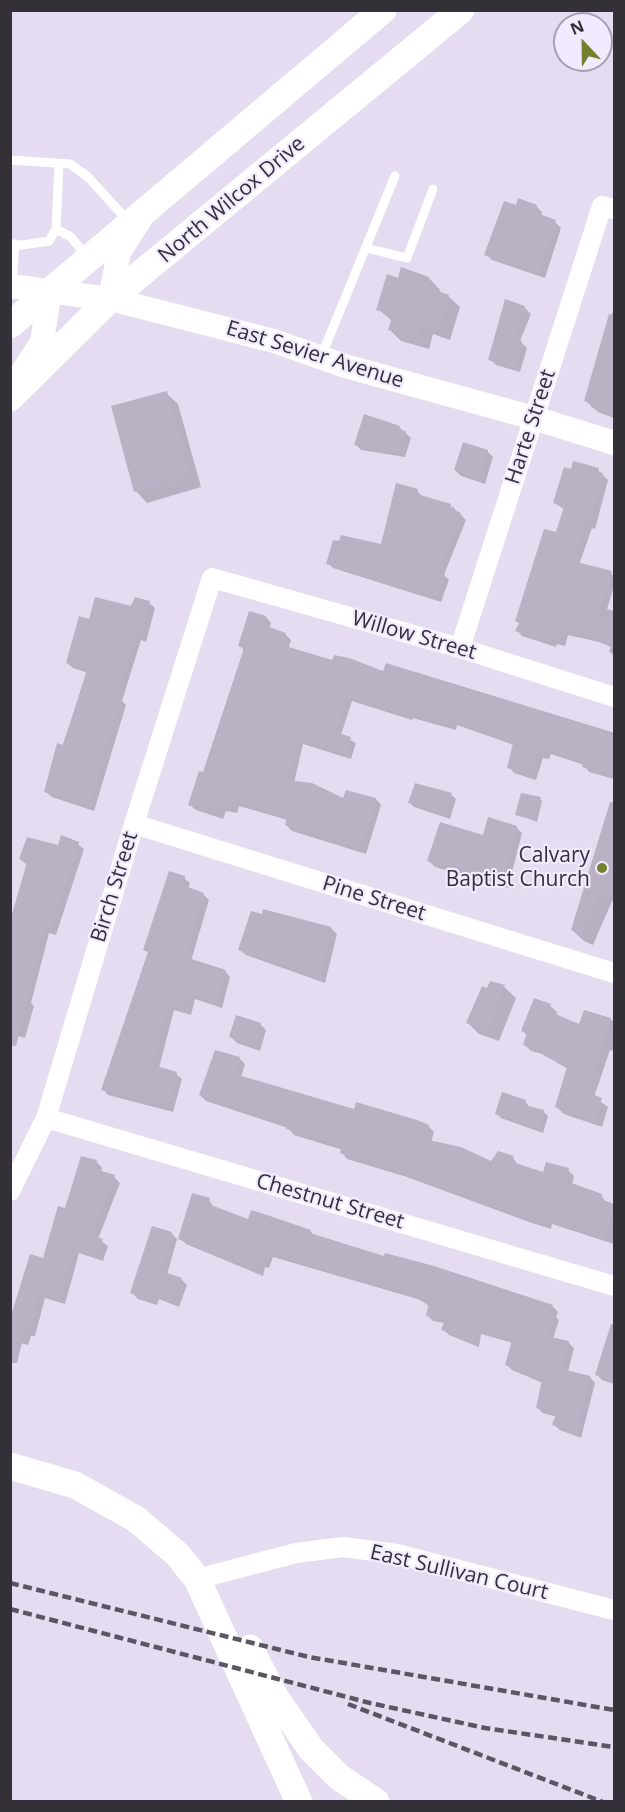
<!DOCTYPE html>
<style>
body{margin:0}
#map{position:relative;width:625px;height:1812px;overflow:hidden;background:#e5dcf1;font-family:"Open Sans",sans-serif}
canvas{display:block}
.frame{position:absolute;inset:0;border:12px solid #343038;pointer-events:none}
.north{position:absolute;left:553px;top:12px;width:60px;height:60px;box-sizing:border-box;background:#f2eaff;border:2px solid #a6a0af;border-radius:50%;rotate:338deg;font-size:16px;font-weight:700;line-height:24px;text-align:center;color:#343038}
.north::after{content:'';display:block;margin:auto;width:21px;height:27px;background:#73802d;clip-path:polygon(50% 0,100% 100%,50% 72%,0 100%)}
</style>
<div id="map">
<canvas width="625" height="1812"></canvas>
<div class="frame"></div>
<div class="north">N</div>
</div>
<script>
const ctx = document.querySelector('canvas').getContext('2d');
ctx.lineJoin = 'round';
function fill(path, color) { ctx.fillStyle = color; ctx.fill(path, 'evenodd'); }
const toPath = rows => new Path2D(rows.map(r => 'M' + r).join(''));
function stroke(path, color, width, dash) { ctx.strokeStyle = color; ctx.lineWidth = width; ctx.lineCap = dash ? 'butt' : 'round'; ctx.setLineDash(dash || []); ctx.stroke(path); }
function drawText(font, color, halo, rows, align = 'center') {
  ctx.font = font + ' "Open Sans",sans-serif'; ctx.lineWidth = 4.5; ctx.setLineDash([]); ctx.textBaseline = 'middle'; ctx.strokeStyle = halo; ctx.fillStyle = color; for (const [text, x, y, turn = 0] of rows) {
    ctx.save(); ctx.translate(x, y); ctx.rotate((+turn || 0) * Math.PI / 180); ctx.textAlign = isNaN(turn) ? turn : align; if (halo) ctx.strokeText(text, 0, 0); ctx.fillText(text, 0, 0); ctx.restore();
  }
}
const shadow = toPath([
 [536,206,542,212,541,216,555,222,561,228,545,278,492,260,486,254,517,207],
 [429,278,440,290,439,293,448,296,460,307,450,340,433,334,429,349,401,341,390,330,392,321,378,309,399,280],
 [506,301,525,308,531,314,520,341,527,348,520,372,496,365,490,359],
 [614,308,614,418,598,412,586,401],
 [166,393,178,404,201,487,147,503,136,491],
 [399,427,411,438,405,457,361,450,355,444],
 [487,451,493,457,485,484,461,476,455,470],
 [572,470,598,470,608,480,595,529,592,528,579,565,614,575,614,586,607,609,614,611,614,656,609,651,611,647,599,642,568,635,565,646,557,644,556,647,522,636,517,630,520,624,517,621,557,534,565,510,555,503],
 [417,491,422,496,451,505,449,516,452,506,466,520,444,575,449,580,441,602,333,568,328,563,382,546],
 [149,603,155,608,146,642,141,640,122,701,126,705,94,811,52,797,46,792,88,673,73,668,67,663,90,620],
 [250,613,266,617,271,623,269,629,285,634,291,640,288,649,614,735,614,779,589,772,584,765,551,754,549,759,543,758,536,780,514,773,509,767,514,745,457,725,456,730,413,718,412,720,352,701,341,735,356,743,351,759,303,744,294,783,344,800,347,792,376,799,381,805,366,854,292,831,286,825,288,820,239,806,237,813,226,811,223,819,196,810,190,805,204,774,244,650,239,645],
 [451,795,456,799,450,819,414,807,410,803],
 [540,799,542,801,537,822,517,814],
 [614,818,614,902,612,901,593,945,584,941,572,930],
 [516,827,522,833,508,888,435,867,429,861,484,837],
 [62,837,70,838,84,849,56,935,49,933,31,1003,34,1006,25,1038,10,1034,27,865,20,859,59,846],
 [184,878,190,883,188,889,203,894,209,900,191,961,225,971,230,977,222,1008,195,999,191,1015,174,1010,159,1068,176,1074,182,1079,173,1112,108,1095,103,1089,149,953,145,950],
 [331,928,337,934,325,983,246,955,240,950],
 [491,983,504,987,516,998,499,1041,479,1034,468,1023],
 [550,1006,557,1012,556,1016,580,1026,585,1012,614,1021,614,1051,610,1050,594,1097,608,1107,602,1127,564,1114,557,1107,568,1069,542,1054,531,1051,524,1044,528,1036,523,1031],
 [260,1024,266,1030,260,1051,237,1043,231,1037],
 [239,1058,245,1064,241,1077,354,1111,428,1126,434,1132,431,1142,492,1163,513,1158,518,1165,544,1174,568,1170,574,1176,572,1185,601,1195,606,1203,614,1205,614,1244,552,1224,551,1229,529,1222,407,1177,347,1159,342,1153,343,1150,294,1135,288,1128,206,1101,200,1095],
 [525,1101,530,1108,543,1111,548,1116,543,1133,501,1118,496,1113],
 [97,1162,102,1168,101,1172,114,1177,120,1183,98,1239,108,1246,103,1261,79,1253,65,1304,45,1298,35,1336,31,1336,28,1345,10,1340,10,1311,14,1312,44,1260,66,1210],
 [193,1195,209,1200,214,1208,249,1221,310,1231,315,1236,552,1306,558,1312,556,1317,559,1320,553,1339,569,1343,574,1348,568,1372,590,1377,595,1383,581,1438,560,1430,554,1425,557,1417,543,1413,538,1408,543,1383,512,1370,506,1364,513,1343,481,1334,479,1347,449,1335,443,1329,445,1323,433,1321,427,1315,430,1307,421,1300,273,1257,269,1268,265,1267,263,1276,186,1244,180,1238],
 [171,1233,177,1239,167,1275,181,1279,187,1285,179,1307,159,1299,157,1305,138,1299,132,1293],
 [614,1338,614,1384,602,1380,596,1374]
]);
const building = toPath([
 [518,198,537,205,534,212,556,220,539,273,484,255,504,201,516,205],
 [401,267,429,277,427,287,449,295,439,330,421,324,418,338,388,330,393,315,376,310,387,274,398,278],
 [505,299,525,306,514,338,522,341,515,367,488,360],
 [609,314,615,315,615,415,591,407,592,404,584,401],
 [167,391,190,475,134,492,111,406],
 [364,414,400,426,398,430,406,431,400,452,354,445],
 [463,442,488,450,479,479,454,470],
 [573,461,599,468,598,472,603,473,589,524,586,523,573,561,612,571,597,616,615,617,615,647,592,637,562,630,559,641,552,639,551,642,515,631,519,623,515,621,544,529,556,532,564,507,553,503,564,467,571,469],
 [396,483,418,489,417,494,451,504,450,508,461,513,439,572,445,573,436,597,326,564,333,540,339,541,341,535,381,544],
 [95,597,131,606,135,597,150,601,140,637,136,636,116,697,121,698,89,806,44,792,57,743,63,745,87,670,66,663,79,616,89,619],
 [249,611,266,616,264,625,286,633,282,645,332,660,334,655,349,658,383,671,386,663,615,733,615,776,582,767,583,762,545,749,544,754,537,754,530,775,507,768,513,743,451,721,450,725,408,713,407,716,347,696,335,732,351,737,346,754,298,740,287,780,312,783,343,798,346,790,376,798,360,849,285,825,287,817,234,801,232,809,220,806,218,814,188,805,199,771,203,772,244,648,238,646],
 [415,783,452,793,445,815,408,803],
 [521,793,541,797,534,820,515,815],
 [610,802,615,803,615,896,601,890,582,934,571,930],
 [488,817,517,826,503,883,427,861,440,822,483,835],
 [61,835,79,842,51,930,44,928,16,1046,10,1045,10,921,27,862,19,859,27,837,58,845],
 [169,871,185,876,183,885,204,893,185,957,226,970,217,1003,189,994,185,1011,168,1005,153,1065,177,1072,167,1107,101,1090,148,952,143,950],
 [263,909,331,927,320,978,238,950,251,911,262,914],
 [490,981,505,985,487,1031,466,1023,482,986,487,988],
 [534,998,551,1004,548,1011,579,1024,584,1010,611,1018,587,1092,602,1098,595,1121,555,1107,567,1067,533,1048,523,1045,527,1033,521,1031],
 [236,1015,261,1023,255,1046,229,1037],
 [215,1050,240,1057,235,1074,354,1109,356,1102,417,1120,429,1125,424,1139,461,1147,491,1161,498,1151,514,1156,512,1162,543,1172,546,1162,569,1168,566,1181,602,1194,600,1199,615,1204,602,1239,546,1219,545,1224,522,1217,399,1172,340,1153,342,1146,286,1129,288,1124,199,1095],
 [502,1092,526,1100,525,1105,544,1110,538,1129,495,1114],
 [81,1156,97,1160,95,1169,115,1175,91,1235,103,1239,97,1256,73,1248,60,1300,39,1293,30,1330,25,1330,17,1363,10,1363,10,1319,30,1254,43,1258,58,1206,65,1208],
 [192,1193,210,1198,208,1204,248,1219,251,1210,264,1214,311,1230,310,1233,384,1256,385,1253,434,1266,553,1305,550,1312,554,1313,546,1336,569,1341,562,1369,590,1376,576,1433,552,1425,556,1414,536,1408,542,1380,505,1365,512,1340,476,1329,473,1342,441,1330,445,1319,426,1316,429,1303,420,1301,421,1297,357,1278,357,1280,267,1252,264,1264,260,1262,258,1271,178,1239],
 [152,1226,172,1232,161,1271,182,1278,173,1303,153,1294,151,1300,130,1293],
 [611,1324,615,1325,615,1381,595,1375]
]);
const service = toPath([
 [10,160,70,164,88,177,128,221],
 [56,229,71,237,86,256],
 [10,244,22,245,49,241,56,229,59,163],
 [366,248,407,258,433,189],
 [12,284,15,244],
 [321,357,395,176]
]);
const minor = toPath([
 [460,648,602,206,614,209],
 [134,824,614,973],
 [46,1118,614,1286],
 [10,1191,46,1118,134,824,212,578,460,648,614,697],
 [197,1579,296,1553,343,1547,397,1554,614,1610]
]);
const tertiary = toPath([
 [10,286,110,299,274,341,345,366,534,418,614,443],
 [110,299,119,252,139,221],
 [15,384,42,342,50,290]
]);
const secondary = toPath([
 [10,325,383,10],
 [10,398,110,299,461,10],
 [10,1466,75,1485,136,1519,178,1555,197,1579,299,1802],
 [250,1648,275,1697,311,1749,339,1777,376,1802]
]);
const rail = toPath([
 [10,1583,309,1657,614,1710],
 [10,1609,370,1703,485,1728,614,1747],
 [348,1704,603,1802]
]);
const markers = [
 [602,868,6,"#73802d"]
];
const streetNames = [
 ["North Wilcox Drive",232,200,-40],
 ["East Sevier Avenue",315,355,17],
 ["Harte Street",531,427,-72],
 ["Willow Street",414,636,16],
 ["Birch Street",115,887,-73],
 ["Pine Street",374,899,17],
 ["Chestnut Street",330,1202,16],
 ["East Sullivan Court",459,1573,13]
];
const poiNames = [
 ["Calvary",590,856],
 ["Baptist Church",590,880]
];
fill(shadow, '#0003');
fill(building, '#bab1c5');
stroke(service, '#fff', 9);
stroke(minor, '#fff', 20);
stroke(tertiary, '#fff', 24);
stroke(secondary, '#fff', 27);
stroke(rail, '#5b5661', 4.5, [9, 4.5]);
for (const [x, y, r, color] of markers) { const dot = new Path2D(); dot.arc(x, y, r, 0, 2 * Math.PI); ctx.fillStyle = color; ctx.fill(dot); stroke(dot, '#f2eaff', 2); }
drawText('21px', '#343038', '#f2eaff', streetNames);
drawText('21px', '#343038', '#f2eaff', poiNames, 'right');
</script>
